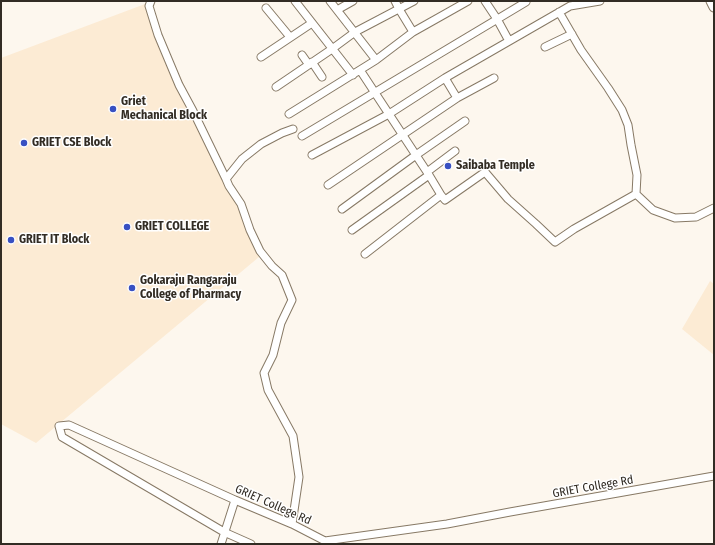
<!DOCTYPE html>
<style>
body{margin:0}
#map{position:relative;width:715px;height:545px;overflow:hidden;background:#fdf7ee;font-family:"Fira Sans Condensed",sans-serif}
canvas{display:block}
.frame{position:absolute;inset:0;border:2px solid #322c24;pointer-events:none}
</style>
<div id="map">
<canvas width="715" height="545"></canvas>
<div class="frame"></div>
</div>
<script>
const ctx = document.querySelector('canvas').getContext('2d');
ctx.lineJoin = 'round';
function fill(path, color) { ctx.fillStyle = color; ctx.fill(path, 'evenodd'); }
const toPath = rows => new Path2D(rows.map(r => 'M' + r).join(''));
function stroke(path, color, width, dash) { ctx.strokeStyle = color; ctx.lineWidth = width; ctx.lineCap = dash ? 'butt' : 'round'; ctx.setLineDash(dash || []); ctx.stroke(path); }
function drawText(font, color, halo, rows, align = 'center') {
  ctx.font = font + ' "Fira Sans Condensed",sans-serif'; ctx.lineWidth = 3; ctx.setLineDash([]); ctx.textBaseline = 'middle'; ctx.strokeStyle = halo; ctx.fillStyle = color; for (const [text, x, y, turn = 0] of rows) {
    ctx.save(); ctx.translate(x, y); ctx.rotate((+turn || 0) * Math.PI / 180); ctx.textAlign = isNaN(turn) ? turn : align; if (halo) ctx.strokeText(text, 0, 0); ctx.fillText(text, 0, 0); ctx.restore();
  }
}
const built = toPath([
 [145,4,265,252,36,443,1,424,1,58],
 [710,281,714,284,714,355,682,329]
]);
const minor = toPath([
 [151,1,149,6,158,35,179,85,193,111,226,179],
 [295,1,353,75],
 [330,1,376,60],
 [395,1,399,9,413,32],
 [485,1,497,19,509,41],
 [266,8,290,37],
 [337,10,353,1],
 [559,12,581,50,608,88,622,110,628,125,631,145,637,175,636,194],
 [545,47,572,34],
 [302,55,309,65],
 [261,57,312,23],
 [312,62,322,77],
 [445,78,457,98],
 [276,87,332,49,355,32,414,1],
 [289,114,376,60,413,32,468,1],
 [302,136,526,2],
 [312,155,389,114,445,78,570,6,600,1],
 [427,172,455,151],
 [328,185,457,98,494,78],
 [441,195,445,200,485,172,508,199,536,224,555,242,574,229,636,194,653,210,675,218,696,217,714,208],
 [342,209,416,155,465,121],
 [352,230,429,175,360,70],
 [365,254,441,195,429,175],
 [292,524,299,477,293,436,268,390,264,373,273,355,281,323,292,300,282,275,272,266,260,251,250,230,241,204,229,186,226,179,242,159,261,144,282,133,293,129],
 [221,544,235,500],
 [251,544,224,532,62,437,59,426,69,425,235,500,292,524,325,541,447,524,510,512,714,476]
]);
const major = toPath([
 [711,1,714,7]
]);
const markers = [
 [113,109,4,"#3850c2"],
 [24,143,4,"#3850c2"],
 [448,166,4,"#3850c2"],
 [127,227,4,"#3850c2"],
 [11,240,4,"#3850c2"],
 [132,288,4,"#3850c2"]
];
const poiNames = [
 ["Griet",121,102],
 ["Mechanical Block",121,116],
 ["GRIET CSE Block",32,143],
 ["Saibaba Temple",456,166],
 ["GRIET COLLEGE",135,227],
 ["GRIET IT Block",19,240],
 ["Gokaraju Rangaraju",140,281],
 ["College of Pharmacy",140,295]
];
const streetNames = [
 ["GRIET College Rd",593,487,-10],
 ["GRIET College Rd",273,505,24]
];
fill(built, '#fcebd4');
stroke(minor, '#877965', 9);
stroke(major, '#877965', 11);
stroke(minor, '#fff', 7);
stroke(major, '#fff', 9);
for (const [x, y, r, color] of markers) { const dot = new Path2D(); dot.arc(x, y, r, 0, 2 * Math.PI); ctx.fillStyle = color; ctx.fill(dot); stroke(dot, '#fff', 1.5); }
drawText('bold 12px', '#322c24', '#fff', poiNames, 'left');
drawText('12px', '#322c24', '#fff', streetNames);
</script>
